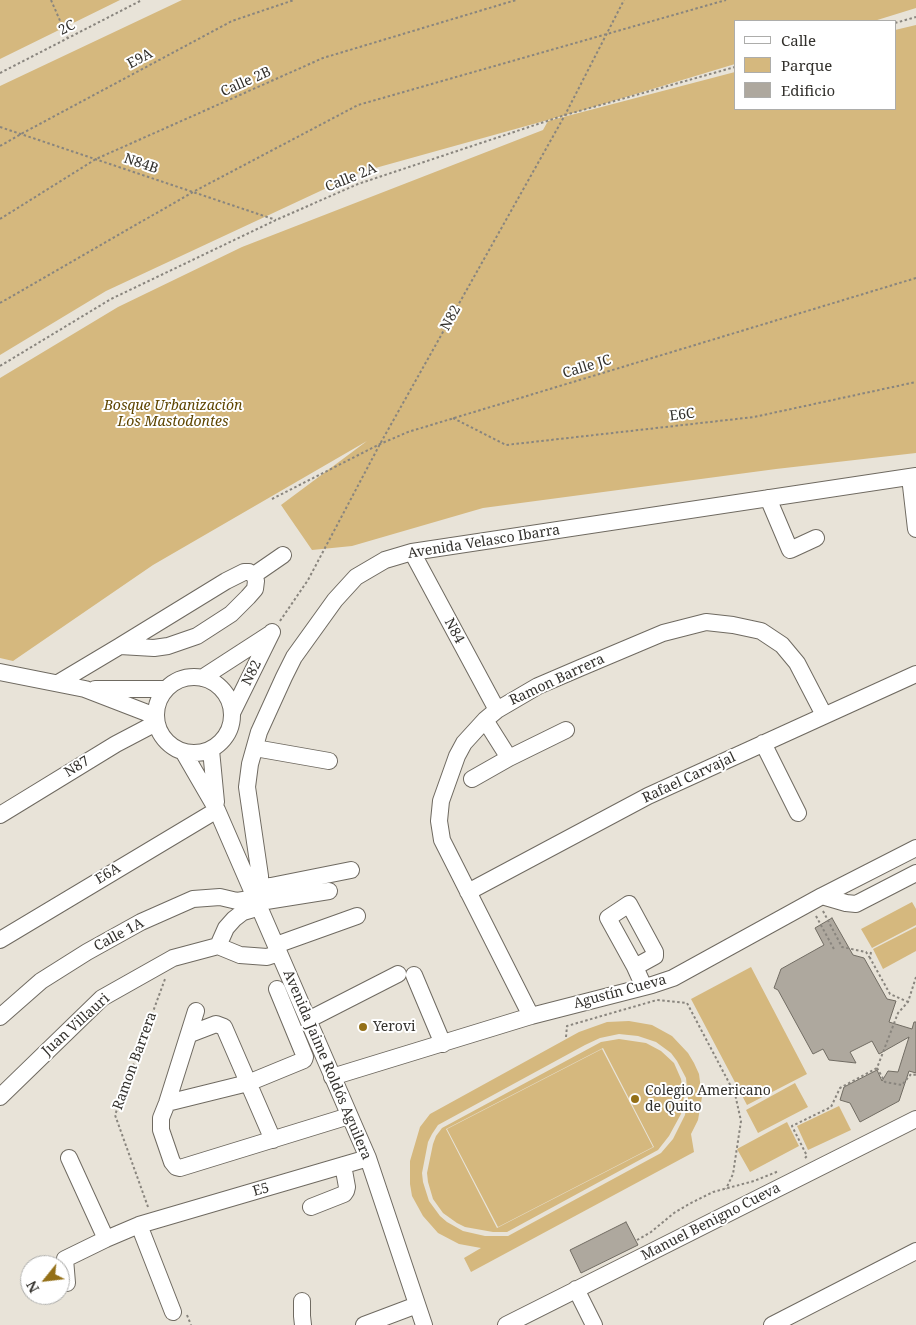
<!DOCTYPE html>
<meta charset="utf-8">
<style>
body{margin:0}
#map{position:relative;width:916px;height:1325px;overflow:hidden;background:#e8e3d8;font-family:"Noto Serif",serif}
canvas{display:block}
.legend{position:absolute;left:734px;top:20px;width:162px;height:90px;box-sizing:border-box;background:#fff;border:1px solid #adadab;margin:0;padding:6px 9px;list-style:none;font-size:15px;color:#33312d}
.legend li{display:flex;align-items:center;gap:10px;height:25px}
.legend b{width:25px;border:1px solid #adadab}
.north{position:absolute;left:20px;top:1255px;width:50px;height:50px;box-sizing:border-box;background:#fff;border:1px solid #adadab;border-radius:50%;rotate:241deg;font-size:14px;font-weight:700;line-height:20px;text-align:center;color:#33312d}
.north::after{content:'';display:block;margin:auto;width:18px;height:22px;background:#947018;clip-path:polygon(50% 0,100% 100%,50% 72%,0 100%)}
</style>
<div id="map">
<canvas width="916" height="1325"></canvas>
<ul class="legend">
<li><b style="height:6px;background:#fff"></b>Calle</li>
<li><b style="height:14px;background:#d5b87e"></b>Parque</li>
<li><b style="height:14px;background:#aea89e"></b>Edificio</li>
</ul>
<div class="north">N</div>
</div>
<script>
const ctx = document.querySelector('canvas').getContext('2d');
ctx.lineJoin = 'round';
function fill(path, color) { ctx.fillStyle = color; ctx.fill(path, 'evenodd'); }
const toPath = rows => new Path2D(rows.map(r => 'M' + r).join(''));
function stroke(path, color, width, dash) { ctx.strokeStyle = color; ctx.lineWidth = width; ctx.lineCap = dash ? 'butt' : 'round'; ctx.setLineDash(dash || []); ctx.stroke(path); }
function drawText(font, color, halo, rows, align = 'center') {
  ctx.font = font + ' "Noto Serif",serif'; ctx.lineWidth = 4; ctx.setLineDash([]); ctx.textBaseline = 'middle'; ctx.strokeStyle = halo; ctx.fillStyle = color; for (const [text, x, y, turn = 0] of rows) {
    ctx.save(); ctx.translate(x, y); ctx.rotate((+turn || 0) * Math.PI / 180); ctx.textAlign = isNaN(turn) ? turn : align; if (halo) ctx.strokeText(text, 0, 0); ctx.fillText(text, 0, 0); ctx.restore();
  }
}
const green = toPath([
 [0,0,120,0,0,59],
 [182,0,916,0,916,8,874,21,735,21,735,64,580,111,361,172,106,291,0,355,0,86],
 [916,25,916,453,776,469,483,508,352,546,312,550,281,505,367,441,153,565,13,661,0,658,0,378,118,307,242,247,543,130,548,121,735,72,735,109,895,109,895,30],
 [912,902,916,909,916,925,872,948,861,929],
 [916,927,916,951,883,969,873,949],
 [751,967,807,1074,747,1105,691,999],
 [629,1021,652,1025,672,1036,688,1053,694,1063,699,1074,702,1097,698,1120,691,1134,694,1152,471,1272,464,1258,481,1248,459,1244,438,1233,423,1216,412,1196,410,1184,410,1161,420,1127,430,1114,579,1032,607,1022],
 [619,1034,638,1036,656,1042,671,1053,677,1061,686,1078,688,1097,685,1115,673,1139,661,1153,508,1236,485,1236,463,1231,447,1222,440,1216,429,1201,423,1182,422,1173,428,1142,432,1134,438,1125,585,1045,600,1038],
 [619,1039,646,1043,661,1051,674,1063,681,1079,684,1097,681,1114,669,1136,658,1150,507,1232,493,1232,465,1227,457,1223,443,1213,433,1199,428,1182,427,1173,433,1144,436,1136,442,1128,601,1042],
 [603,1048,654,1147,497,1228,446,1129],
 [602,1049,653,1147,498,1227,447,1129],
 [795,1083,808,1107,758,1133,746,1110],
 [839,1106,851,1130,808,1150,797,1126],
 [787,1122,799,1146,750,1172,737,1149]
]);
const building = toPath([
 [832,918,853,955,864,958,887,999,896,1001,889,1022,912,1029,914,1022,916,1022,916,1073,909,1071,899,1101,860,1122,850,1103,840,1100,844,1087,877,1070,882,1081,888,1071,898,1072,909,1037,879,1054,872,1041,850,1052,856,1063,829,1060,823,1049,813,1054,778,990,774,988,781,969,824,945,815,928,832,918],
 [626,1222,638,1245,581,1273,570,1250,626,1222]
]);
const path = toPath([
 [51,0,68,39],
 [895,23,916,17],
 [0,73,142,0],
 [0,127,276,220],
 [0,146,21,134,232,21,294,0],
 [0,219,96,159,323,58,516,0],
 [0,303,193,192,358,105,726,0],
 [0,366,111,299,276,220,358,184,565,115,735,67],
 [453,418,506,445,754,417,916,382],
 [272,499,380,444,408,432,916,278],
 [280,621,308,580,380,444,565,115,624,0],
 [823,911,842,947,866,952,870,958],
 [816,916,835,951],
 [871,952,870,958,890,994,908,1002],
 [916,977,908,1002,898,1013,877,1068,885,1082,902,1085,911,1074,916,1075],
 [566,1037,567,1026,657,1000,687,1003,735,1094,741,1121,733,1174,726,1189],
 [805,1158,807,1156,792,1126,831,1107,840,1088,877,1068],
 [148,1207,115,1115,165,979],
 [637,1240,651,1232,674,1213,689,1204,713,1192,754,1181,779,1171],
 [187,1315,191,1325]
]);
const minor = toPath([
 [910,477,916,529],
 [768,498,790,550,816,538],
 [412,552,497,710],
 [254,575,283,555],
 [120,646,226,581,244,572,249,572,254,575],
 [0,672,85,689,155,716],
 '156 715a38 38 0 1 1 76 0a38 38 0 1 1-76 0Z',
 [202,678,270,634],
 [58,683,120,646,154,648,168,646,197,636,231,614,248,597,255,589,256,581,254,575],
 [95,689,165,689],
 [232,713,272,632],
 [485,720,509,758,566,730],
 [763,743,798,813],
 [255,748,329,761],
 [211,750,216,802],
 [184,753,217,810,368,1158,424,1325],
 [472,779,509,758],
 [0,815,116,744,156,723],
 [261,887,271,886,351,870],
 [468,892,648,796,916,674],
 [822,896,846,903,856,904,916,873],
 [260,902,329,891],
 [0,940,217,810],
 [276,945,357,916],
 [218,946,226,928,234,919,243,912,260,907,260,876,247,787,250,764,259,732,284,677,294,657,335,600,356,577,385,560,412,552,916,476],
 [635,967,655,956,655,952,629,904,608,918,635,967,644,987],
 [414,975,443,1044],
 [196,1011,167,1103,161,1118,161,1130,172,1162,176,1167,180,1168,349,1116],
 [531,1016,442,840,439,821,441,801,457,756,464,743,485,720,497,710,538,686,580,668,663,633,706,622,733,625,761,631,782,645,797,663,824,715],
 [0,1017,41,981,87,952,141,922,193,899,220,897,237,901,256,898],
 [308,1020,398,974],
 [190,1034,216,1024,224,1027,273,1140],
 [332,1077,531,1016,652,985,673,978,822,896,916,848],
 [0,1097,102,998,173,958,218,946,240,955,267,957,279,953],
 [167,1103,248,1083,304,1060,305,1057,277,989],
 [69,1158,106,1239],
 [311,1207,344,1194,346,1191,347,1187,343,1165],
 [139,1225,173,1312],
 [67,1283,65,1259,106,1239,139,1225,368,1158],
 [576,1289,594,1325],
 [302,1301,302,1316,303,1325],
 [364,1325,417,1305],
 [506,1325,916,1119],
 [772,1325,916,1251]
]);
const markers = [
 [363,1027,5,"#947018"],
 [635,1099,5,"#947018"]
];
const streetNames = [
 ["2C",67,28,-27],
 ["E9A",140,59,-28],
 ["Calle 2B",246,82,-24],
 ["N84B",141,164,19],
 ["Calle 2A",351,178,-22],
 ["N82",451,318,-61],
 ["Calle JC",587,367,-17],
 ["E6C",682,415,-7],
 ["Avenida Velasco Ibarra",484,542,-9],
 ["N84",454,631,62],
 ["N82",252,673,-64],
 ["Ramon Barrera",557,680,-25],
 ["N87",77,767,-32],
 ["Rafael Carvajal",689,778,-25],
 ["E6A",108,874,-31],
 ["Calle 1A",119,935,-28],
 ["Agustín Cueva",620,992,-15],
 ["Juan Villauri",76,1025,-42],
 ["Ramon Barrera",135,1061,-70],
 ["Avenida Jaime Roldós Aguilera",327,1065,67],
 ["E5",261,1190,-16],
 ["Manuel Benigno Cueva",711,1222,-27]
];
const parkNames = [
 ["Bosque Urbanización",173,406],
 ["Los Mastodontes",173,422]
];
const poiNames = [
 ["Yerovi",373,1027],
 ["Colegio Americano",645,1091],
 ["de Quito",645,1107]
];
fill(green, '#d5b87e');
fill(building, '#aea89e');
stroke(building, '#716c63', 1);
stroke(minor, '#6f6a61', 18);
stroke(path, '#89857e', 2, [2.5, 2.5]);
stroke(minor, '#fff', 16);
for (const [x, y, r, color] of markers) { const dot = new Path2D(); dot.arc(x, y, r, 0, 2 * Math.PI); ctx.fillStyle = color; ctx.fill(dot); stroke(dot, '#fff', 2); }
drawText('14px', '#33312d', '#fff', streetNames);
drawText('italic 14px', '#5e4500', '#fff', parkNames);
drawText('14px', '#33312d', '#fff', poiNames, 'left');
</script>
